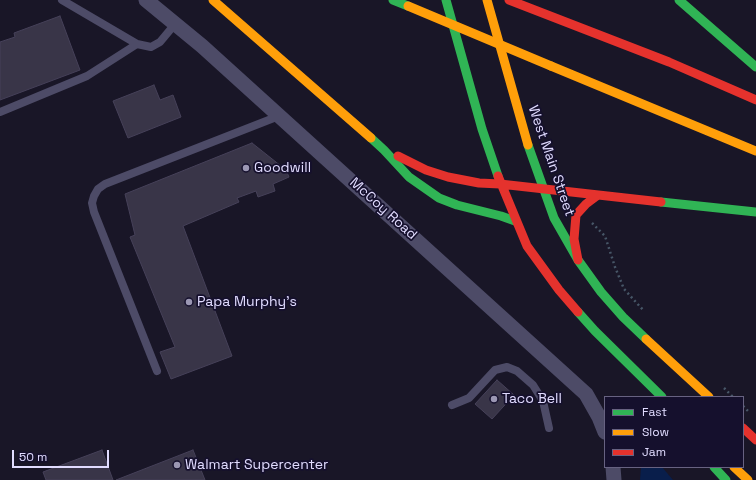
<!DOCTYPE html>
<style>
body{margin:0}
#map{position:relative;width:756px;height:480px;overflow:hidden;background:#191627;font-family:"Space Grotesk",sans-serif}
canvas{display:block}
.legend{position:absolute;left:604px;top:396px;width:140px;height:72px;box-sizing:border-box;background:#15102d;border:1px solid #676281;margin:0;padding:5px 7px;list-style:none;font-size:12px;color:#e1dcff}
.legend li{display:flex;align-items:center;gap:8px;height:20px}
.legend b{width:20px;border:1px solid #676281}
.scale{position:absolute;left:12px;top:450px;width:97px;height:18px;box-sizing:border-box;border:2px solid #e1dcff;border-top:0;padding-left:5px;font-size:12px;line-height:14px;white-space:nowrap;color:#e1dcff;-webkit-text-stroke:3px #15102d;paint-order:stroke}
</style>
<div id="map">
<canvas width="756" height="480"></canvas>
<ul class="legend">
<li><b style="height:5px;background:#30b455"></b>Fast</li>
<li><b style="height:5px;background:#ff9f0a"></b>Slow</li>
<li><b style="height:5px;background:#e5322d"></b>Jam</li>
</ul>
<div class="scale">50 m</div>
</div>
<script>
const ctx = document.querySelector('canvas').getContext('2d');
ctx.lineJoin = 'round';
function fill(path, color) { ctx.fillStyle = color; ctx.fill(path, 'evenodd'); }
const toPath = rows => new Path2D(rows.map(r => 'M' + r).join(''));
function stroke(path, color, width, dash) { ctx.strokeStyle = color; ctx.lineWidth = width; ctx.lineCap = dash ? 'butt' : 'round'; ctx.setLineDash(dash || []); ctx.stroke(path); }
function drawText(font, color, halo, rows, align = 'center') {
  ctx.font = font + ' "Space Grotesk",sans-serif'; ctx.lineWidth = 3.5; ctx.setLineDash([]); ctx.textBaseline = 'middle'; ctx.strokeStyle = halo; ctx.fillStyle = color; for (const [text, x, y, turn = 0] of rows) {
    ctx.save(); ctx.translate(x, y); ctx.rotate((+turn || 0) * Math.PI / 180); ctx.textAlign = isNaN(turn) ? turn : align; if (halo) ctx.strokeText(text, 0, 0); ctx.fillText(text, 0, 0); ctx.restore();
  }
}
const water = toPath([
 [641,467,662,467,673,480,640,480]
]);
const building = toPath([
 [60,16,80,70,0,100,0,42,15,37,14,33,60,16],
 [154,85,160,100,173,95,181,117,128,138,113,101,154,85],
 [252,143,286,170,289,177,273,184,275,191,258,197,256,191,237,198,239,202,183,226,232,356,171,379,160,352,175,347,130,237,135,235,125,194,252,143],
 [497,380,514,395,492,419,475,404,497,380],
 [102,450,113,480,46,480,43,472,102,450],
 [193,450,205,480,116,480,193,450]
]);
const path = toPath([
 [592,223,605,236,615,267,624,289,644,311],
 [724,388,733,397],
 [743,406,748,411]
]);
const lane = toPath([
 [62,0,137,44,151,47,160,42,175,24],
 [0,112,87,76,137,44],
 [157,371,94,212,92,203,94,196,98,189,105,184,279,116],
 [452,405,469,398,495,370,507,367,517,371,533,385,543,401,549,428]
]);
const street = toPath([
 [146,0,202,46,586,394,599,417,605,432],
 [613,467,614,480]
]);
const fast = toPath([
 [393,0,408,6],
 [446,0,482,129,498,176],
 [679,0,756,67],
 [371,138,384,150,409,177,439,198,457,205,501,216,515,221],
 [528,145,554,218,578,260,601,292,623,317,646,339],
 [661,202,756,212],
 [578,312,595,331,662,397],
 [714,467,726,480]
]);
const slow = toPath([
 [213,0,371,138],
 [487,0,528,145],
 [551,66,756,151],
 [646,339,709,397],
 [734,467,748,480]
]);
const jam = toPath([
 [509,0,669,62,756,100],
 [398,156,426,170,448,177,479,183,500,184,661,202],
 [498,176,527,246,559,290,578,312],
 [578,260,574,239,576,215,586,204,598,195],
 [743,428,756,440]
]);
const slowBridge = toPath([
 [408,6,551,66]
]);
const markers = [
 [246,168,4,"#9b97b3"],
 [189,302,4,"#9b97b3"],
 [494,399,4,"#9b97b3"],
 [177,465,4,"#9b97b3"]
];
const streetNames = [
 ["West Main Street",551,161,71],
 ["McCoy Road",383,209,42]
];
const poiNames = [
 ["Goodwill",254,168],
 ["Papa Murphy's",197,302],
 ["Taco Bell",502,399],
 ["Walmart Supercenter",185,465]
];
fill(water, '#091e4b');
fill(building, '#393548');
stroke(building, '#464159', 1);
stroke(path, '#475667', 2.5, [2, 3]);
stroke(lane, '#4d4b67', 8);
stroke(street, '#4d4b67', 15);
stroke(fast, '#30b455', 9);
stroke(slow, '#ff9f0a', 9);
stroke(jam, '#e5322d', 9);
stroke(slowBridge, '#ff9f0a', 9);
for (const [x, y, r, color] of markers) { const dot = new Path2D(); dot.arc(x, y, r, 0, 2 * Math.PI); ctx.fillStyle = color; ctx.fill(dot); stroke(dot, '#15102d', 1.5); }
drawText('14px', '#e1dcff', '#15102d', streetNames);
drawText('14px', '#e1dcff', '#15102d', poiNames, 'left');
</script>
